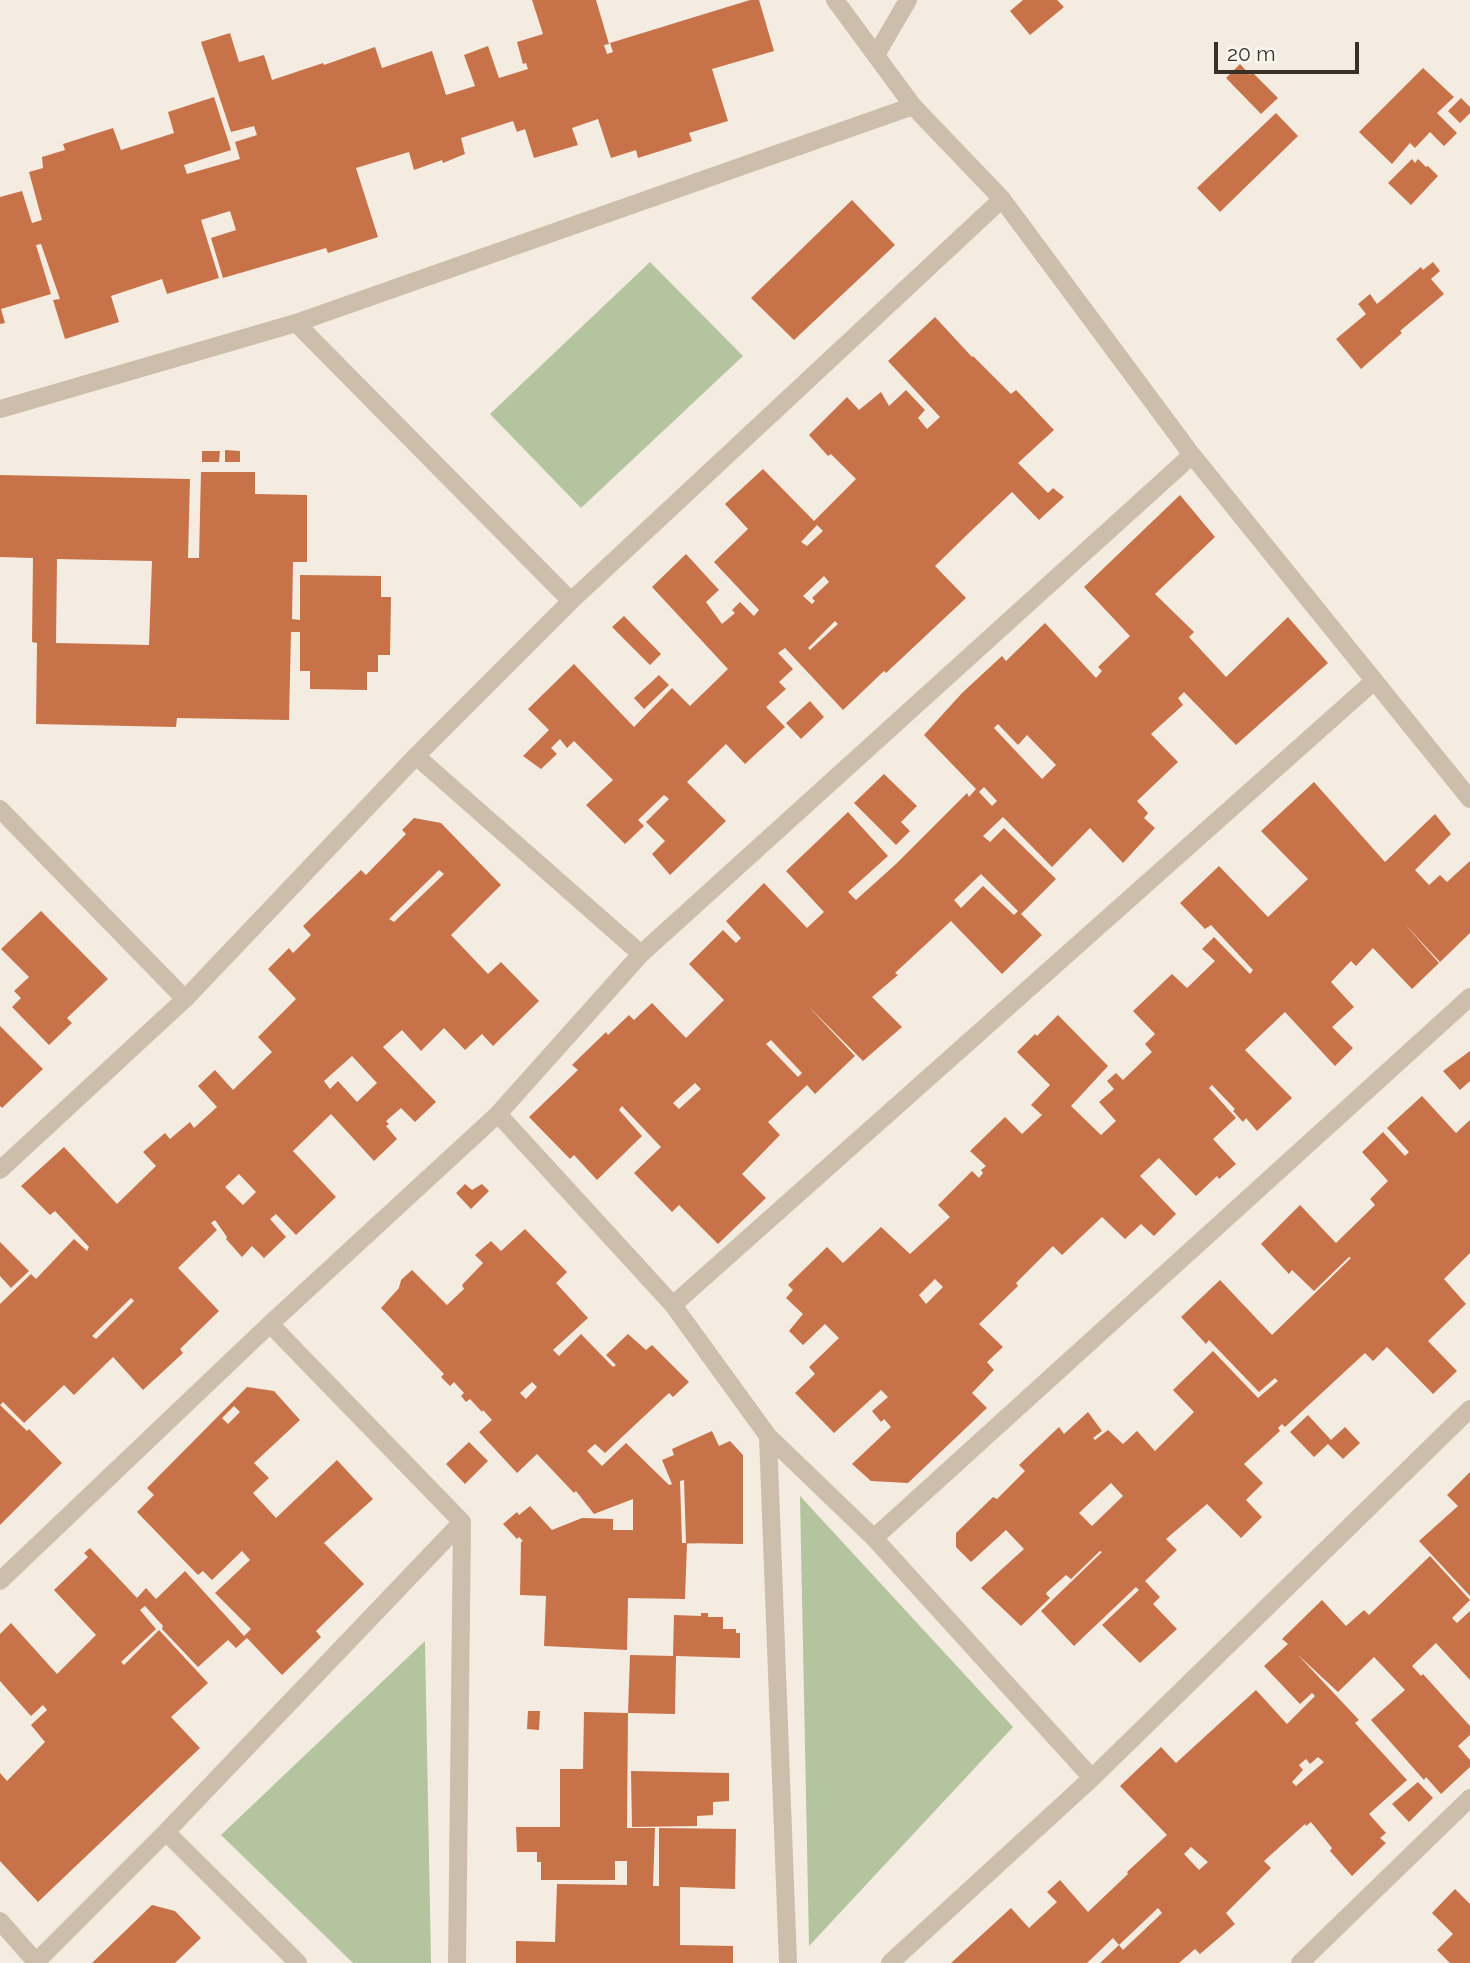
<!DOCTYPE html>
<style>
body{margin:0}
#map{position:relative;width:1470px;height:1963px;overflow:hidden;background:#f4ece0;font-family:Raleway,sans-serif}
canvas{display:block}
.scale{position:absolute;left:1214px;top:42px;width:145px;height:32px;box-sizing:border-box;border:4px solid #3a302a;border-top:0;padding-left:9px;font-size:21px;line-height:24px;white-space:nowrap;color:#3a302a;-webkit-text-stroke:5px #fbf5ed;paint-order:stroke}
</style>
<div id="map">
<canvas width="1470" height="1963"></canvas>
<div class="scale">20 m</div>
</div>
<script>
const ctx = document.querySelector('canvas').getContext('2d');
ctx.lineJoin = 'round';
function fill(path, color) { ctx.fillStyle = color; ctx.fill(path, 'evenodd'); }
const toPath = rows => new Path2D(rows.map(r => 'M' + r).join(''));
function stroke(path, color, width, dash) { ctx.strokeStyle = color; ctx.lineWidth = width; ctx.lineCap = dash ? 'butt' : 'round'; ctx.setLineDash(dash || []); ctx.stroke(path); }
const green = toPath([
 [650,262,743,356,581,508,490,414],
 [800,1496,1013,1727,809,1946],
 [425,1641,431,1963,353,1963,221,1835]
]);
const building = toPath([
 [532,0,596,0,609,44,604,45,607,54,613,52,610,43,750,0,759,0,774,51,712,69,728,121,689,133,692,141,638,158,636,150,611,158,598,119,572,128,578,145,534,158,525,129,517,132,513,121,461,138,465,154,443,163,442,160,414,170,409,152,356,168,378,237,328,253,326,248,223,278,211,238,236,230,230,211,201,220,219,278,167,294,162,279,111,296,119,322,65,339,53,300,60,299,41,244,36,245,51,294,1,309,5,323,0,324,0,197,22,191,32,223,42,220,29,172,43,168,42,157,65,150,63,144,113,128,121,150,174,133,168,112,214,97,231,150,184,165,187,174,240,159,235,142,257,135,254,126,231,132,201,42,230,33,239,62,264,55,272,80,323,63,324,65,375,47,382,68,432,51,446,95,475,86,464,55,488,46,499,78,528,69,526,63,523,64,517,42,543,34],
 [1023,0,1057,0,1064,7,1030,35,1010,11],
 [1240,64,1250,75,1252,72,1278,98,1261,114,1226,78],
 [1423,68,1454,97,1437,113,1457,133,1444,146,1430,132,1415,148,1410,143,1392,164,1359,132],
 [1461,98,1470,107,1470,113,1460,123,1448,111],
 [1276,113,1298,136,1220,212,1197,188],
 [1412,159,1415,163,1418,159,1426,167,1428,166,1438,176,1411,205,1388,183],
 [852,200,895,245,794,340,751,298],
 [1433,262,1440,271,1431,279,1444,294,1400,331,1402,333,1361,369,1336,339,1366,314,1358,304,1370,294,1377,304,1421,267,1423,270],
 [935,317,972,357,973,356,1011,394,1016,390,1054,430,1018,463,1048,493,1053,488,1064,497,1039,520,1012,492,973,529,935,566,966,598,886,673,884,671,843,710,785,648,778,653,793,669,779,682,786,689,766,707,785,727,745,764,726,744,687,782,726,821,670,875,652,854,665,841,646,822,669,799,664,795,638,820,644,826,625,844,586,805,613,780,574,741,567,748,560,739,551,748,557,754,541,769,523,756,549,730,528,709,574,664,634,727,672,688,690,706,728,669,652,587,686,554,719,590,706,602,722,624,735,613,732,610,740,602,754,616,759,610,714,562,748,529,725,504,763,469,814,521,856,479,831,454,828,456,809,435,847,397,859,410,881,392,889,406,906,390,925,410,918,418,927,429,940,417,888,361],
 [817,525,823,531,807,546,801,542],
 [824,576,829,582,812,598,815,601,812,604,803,596],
 [835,621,838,624,810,650,808,648],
 [225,450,240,451,240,462,225,462],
 [202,451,220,451,219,462,202,462],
 [201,472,255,472,255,494,307,495,307,562,293,562,292,619,300,620,300,575,381,576,381,597,391,597,390,655,378,655,378,672,367,672,367,690,310,689,310,671,300,671,300,632,291,632,289,720,177,718,176,727,36,724,37,643,32,642,33,558,0,557,0,475,190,479,188,558,199,558],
 [57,559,152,561,149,645,56,643],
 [1180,495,1215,537,1155,594,1194,632,1189,637,1226,677,1288,617,1328,663,1236,745,1184,692,1178,698,1183,705,1151,734,1178,762,1137,801,1148,813,1144,818,1155,828,1123,863,1090,828,1052,867,1003,817,983,836,990,842,1004,828,1056,879,1021,914,1042,935,1002,974,951,921,895,973,898,975,872,997,902,1027,863,1061,807,1005,855,1056,815,1094,807,1085,768,1122,780,1135,742,1174,766,1198,718,1244,679,1205,672,1212,634,1173,661,1147,622,1106,619,1110,642,1136,597,1180,574,1155,570,1159,529,1117,578,1070,572,1065,606,1032,608,1035,629,1015,634,1020,652,1003,686,1038,724,1000,689,964,723,930,736,943,741,938,726,921,764,883,807,928,809,926,824,912,786,871,848,812,888,856,848,892,856,900,896,864,967,793,969,797,976,789,924,735,962,693,1002,656,1006,661,1045,623,1096,678,1102,671,1098,667,1130,636,1084,587],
 [998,724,1018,745,1027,735,1056,765,1042,779,994,728],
 [984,787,997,801,992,806,979,792],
 [981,874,1018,911,1014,915,983,886,961,908,954,900],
 [771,1040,802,1073,798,1077,766,1044],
 [695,1083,701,1089,679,1109,673,1103],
 [624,616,661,654,650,665,612,627],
 [659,675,669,685,644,709,634,698],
 [810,701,824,717,801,739,786,723],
 [884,774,917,806,901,822,910,831,896,845,854,803],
 [1314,782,1385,862,1435,814,1451,834,1415,870,1429,885,1440,875,1447,882,1470,861,1470,933,1440,962,1403,922,1439,963,1412,989,1373,948,1356,966,1351,961,1331,982,1354,1007,1332,1027,1353,1048,1335,1066,1285,1012,1245,1050,1292,1098,1257,1131,1246,1118,1243,1122,1233,1111,1235,1109,1212,1085,1209,1088,1236,1118,1213,1139,1236,1164,1219,1179,1217,1176,1196,1196,1159,1158,1140,1176,1176,1214,1154,1236,1141,1224,1125,1239,1102,1217,1062,1255,1053,1246,1016,1283,1018,1286,979,1324,1003,1347,987,1362,994,1370,972,1393,987,1408,908,1483,871,1481,852,1464,891,1427,884,1419,881,1422,872,1411,888,1397,881,1390,834,1433,795,1393,815,1374,809,1367,839,1338,825,1324,803,1345,789,1331,803,1314,786,1298,793,1290,788,1285,827,1247,843,1263,881,1227,910,1254,950,1217,938,1205,972,1171,979,1178,983,1173,981,1170,986,1166,970,1151,1005,1117,1022,1134,1042,1115,1031,1105,1050,1085,1017,1052,1035,1034,1037,1036,1058,1015,1108,1066,1071,1106,1101,1135,1116,1121,1099,1102,1114,1089,1107,1081,1116,1073,1123,1080,1152,1052,1145,1044,1155,1034,1133,1011,1172,974,1187,988,1215,961,1202,949,1214,937,1250,974,1253,970,1211,925,1205,929,1180,903,1219,866,1268,917,1308,879,1261,831],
 [935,1279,943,1287,926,1304,919,1295],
 [414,818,441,823,501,885,451,935,488,974,501,962,539,1001,493,1046,482,1034,465,1050,444,1028,421,1051,402,1030,383,1047,436,1102,415,1122,401,1108,386,1121,389,1124,386,1126,397,1139,374,1161,331,1114,293,1151,336,1197,296,1235,276,1214,270,1219,286,1237,264,1258,252,1246,242,1257,226,1239,227,1237,215,1220,211,1223,217,1230,178,1268,219,1311,180,1349,183,1353,143,1390,113,1357,74,1395,64,1385,24,1423,3,1402,0,1405,0,1304,31,1274,36,1279,74,1239,87,1251,89,1247,55,1211,50,1215,21,1186,64,1147,117,1204,156,1166,143,1152,165,1133,170,1139,190,1122,194,1128,217,1107,198,1086,215,1070,233,1090,272,1052,258,1037,296,999,268,969,289,948,293,953,311,935,303,926,361,870,366,875,406,834,402,830],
 [439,870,444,874,394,922,389,919],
 [352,1056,377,1083,357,1102,338,1081,330,1089,324,1081],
 [239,1174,256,1192,243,1205,225,1187],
 [131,1298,134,1301,96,1339,92,1336],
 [41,911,108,979,67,1018,72,1023,49,1045,12,1007,21,998,14,991,29,977,1,949],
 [0,1026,43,1069,2,1108,0,1106],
 [1470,1051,1470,1081,1460,1090,1443,1071],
 [1422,1096,1456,1133,1470,1120,1470,1253,1444,1279,1466,1304,1428,1341,1457,1371,1433,1394,1387,1347,1373,1361,1365,1353,1285,1427,1282,1424,1278,1428,1280,1431,1244,1464,1263,1483,1246,1500,1262,1517,1241,1538,1207,1504,1166,1539,1177,1550,1145,1581,1160,1597,1153,1604,1177,1629,1140,1663,1102,1625,1139,1590,1136,1587,1074,1646,1041,1611,1102,1552,1100,1551,1071,1579,1066,1575,1047,1592,1046,1594,1050,1598,1021,1626,981,1588,1024,1549,1006,1530,971,1562,956,1547,956,1533,993,1497,997,1499,1025,1471,1019,1465,1059,1427,1064,1434,1088,1412,1102,1431,1093,1438,1095,1440,1108,1430,1123,1444,1137,1431,1155,1451,1194,1412,1173,1390,1213,1351,1258,1398,1278,1381,1275,1378,1259,1392,1209,1340,1206,1344,1181,1317,1220,1280,1272,1335,1351,1258,1349,1257,1314,1291,1292,1270,1289,1274,1261,1244,1300,1205,1336,1243,1375,1205,1370,1199,1388,1181,1362,1152,1383,1132,1405,1156,1409,1152,1387,1128],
 [1111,1483,1123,1496,1092,1526,1079,1513],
 [465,1184,472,1190,482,1184,489,1191,471,1209,456,1193],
 [525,1229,567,1272,556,1283,588,1318,553,1350,559,1356,581,1334,613,1367,616,1365,606,1355,628,1334,646,1350,652,1345,689,1382,673,1397,669,1393,605,1453,595,1444,587,1451,602,1466,626,1443,669,1485,672,1484,662,1460,674,1455,672,1449,712,1431,719,1446,730,1441,743,1455,743,1544,686,1543,684,1480,680,1481,682,1543,687,1543,685,1599,628,1598,627,1650,544,1646,546,1596,520,1595,521,1542,523,1541,519,1537,517,1539,503,1524,517,1512,519,1515,530,1506,552,1530,582,1518,613,1519,613,1530,633,1530,633,1499,594,1514,576,1491,574,1493,537,1454,517,1473,479,1432,492,1420,483,1410,482,1412,470,1399,466,1402,461,1396,464,1393,454,1382,450,1386,441,1377,444,1374,381,1308,399,1288,401,1280,412,1270,447,1305,464,1289,462,1285,483,1263,475,1255,491,1241,501,1251],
 [532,1382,537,1387,526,1399,520,1393],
 [0,1242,29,1271,11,1288,0,1276],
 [247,1387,274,1391,300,1420,254,1463,269,1478,253,1493,276,1518,337,1460,373,1499,324,1543,364,1584,316,1631,321,1637,282,1675,247,1638,236,1648,228,1640,198,1667,162,1629,163,1626,145,1606,140,1610,156,1629,121,1662,124,1665,159,1630,208,1683,171,1717,200,1748,38,1902,0,1861,0,1773,7,1781,45,1742,31,1725,47,1710,43,1705,31,1716,0,1681,0,1634,11,1623,57,1674,96,1635,54,1590,88,1557,84,1553,90,1548,137,1598,146,1588,156,1599,185,1571,244,1636,251,1629,215,1593,250,1560,242,1551,212,1580,203,1571,198,1575,137,1512,154,1495,147,1488],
 [234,1406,240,1412,228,1424,222,1418],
 [0,1405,27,1431,29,1429,62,1463,0,1525],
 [1308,1415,1331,1440,1345,1427,1360,1443,1343,1459,1328,1444,1314,1457,1290,1432],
 [469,1442,488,1461,465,1484,446,1464],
 [1470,1472,1470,1596,1419,1541,1458,1506,1447,1495],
 [1430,1556,1470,1600,1452,1618,1457,1623,1470,1611,1470,1680,1436,1643,1412,1666,1421,1676,1423,1674,1470,1726,1470,1735,1458,1746,1470,1760,1470,1767,1441,1794,1426,1777,1424,1780,1371,1720,1405,1690,1374,1657,1338,1692,1297,1654,1359,1720,1355,1723,1407,1780,1369,1814,1386,1833,1380,1838,1386,1843,1352,1876,1330,1851,1332,1848,1311,1822,1306,1826,1305,1824,1264,1861,1271,1868,1226,1913,1235,1924,1200,1954,1195,1949,1179,1963,1100,1963,1119,1945,1113,1938,1087,1963,951,1963,1011,1908,1029,1928,1057,1902,1047,1892,1060,1880,1088,1912,1128,1874,1127,1872,1167,1835,1120,1786,1161,1747,1176,1763,1256,1690,1287,1724,1315,1696,1312,1693,1300,1704,1264,1666,1288,1644,1282,1639,1322,1600,1346,1626,1364,1610,1369,1615],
 [1318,1757,1324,1762,1296,1786,1292,1782,1303,1770,1299,1765,1306,1759,1310,1764],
 [1191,1847,1208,1862,1199,1870,1184,1854],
 [1158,1908,1162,1913,1123,1950,1119,1945],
 [701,1613,708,1613,708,1617,723,1617,723,1629,736,1629,736,1633,740,1633,740,1658,676,1656,675,1714,628,1713,630,1655,673,1656,674,1615,701,1616],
 [528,1711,540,1711,539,1730,527,1729],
 [584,1712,628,1713,627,1828,655,1828,653,1886,659,1886,659,1828,736,1829,735,1889,680,1887,680,1945,733,1946,733,1963,516,1963,516,1941,555,1942,557,1884,627,1885,627,1861,615,1861,615,1880,541,1880,541,1862,537,1862,537,1852,517,1852,516,1827,560,1827,560,1769,583,1769],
 [631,1771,729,1773,729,1801,713,1802,713,1815,697,1816,697,1826,632,1827],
 [1418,1782,1433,1798,1409,1822,1392,1804],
 [1455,1889,1470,1904,1470,1963,1450,1963,1437,1950,1453,1934,1432,1913],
 [152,1905,175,1911,201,1938,175,1963,92,1963]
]);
const street = toPath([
 [835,0,913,106,1002,199,1192,455,1470,799],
 [876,55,908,0],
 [296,323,571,601],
 [0,409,296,323,913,106],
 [416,756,641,954],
 [0,809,185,999],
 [498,1114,673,1305,768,1436,874,1538,1092,1778],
 [0,1170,185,999,416,756,571,601,1002,199],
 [673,1305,1373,682],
 [270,1324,462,1522,457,1963],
 [768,1436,788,1963],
 [874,1538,1470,997],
 [0,1581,270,1324,498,1114,641,954,1192,455],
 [0,1921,36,1962],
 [35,1963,166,1832],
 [298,1963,166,1832,462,1522],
 [890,1963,1092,1778,1470,1409],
 [1300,1963,1470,1798]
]);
fill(green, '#b4c49f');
fill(building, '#c87249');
stroke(street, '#cdbdab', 18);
</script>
